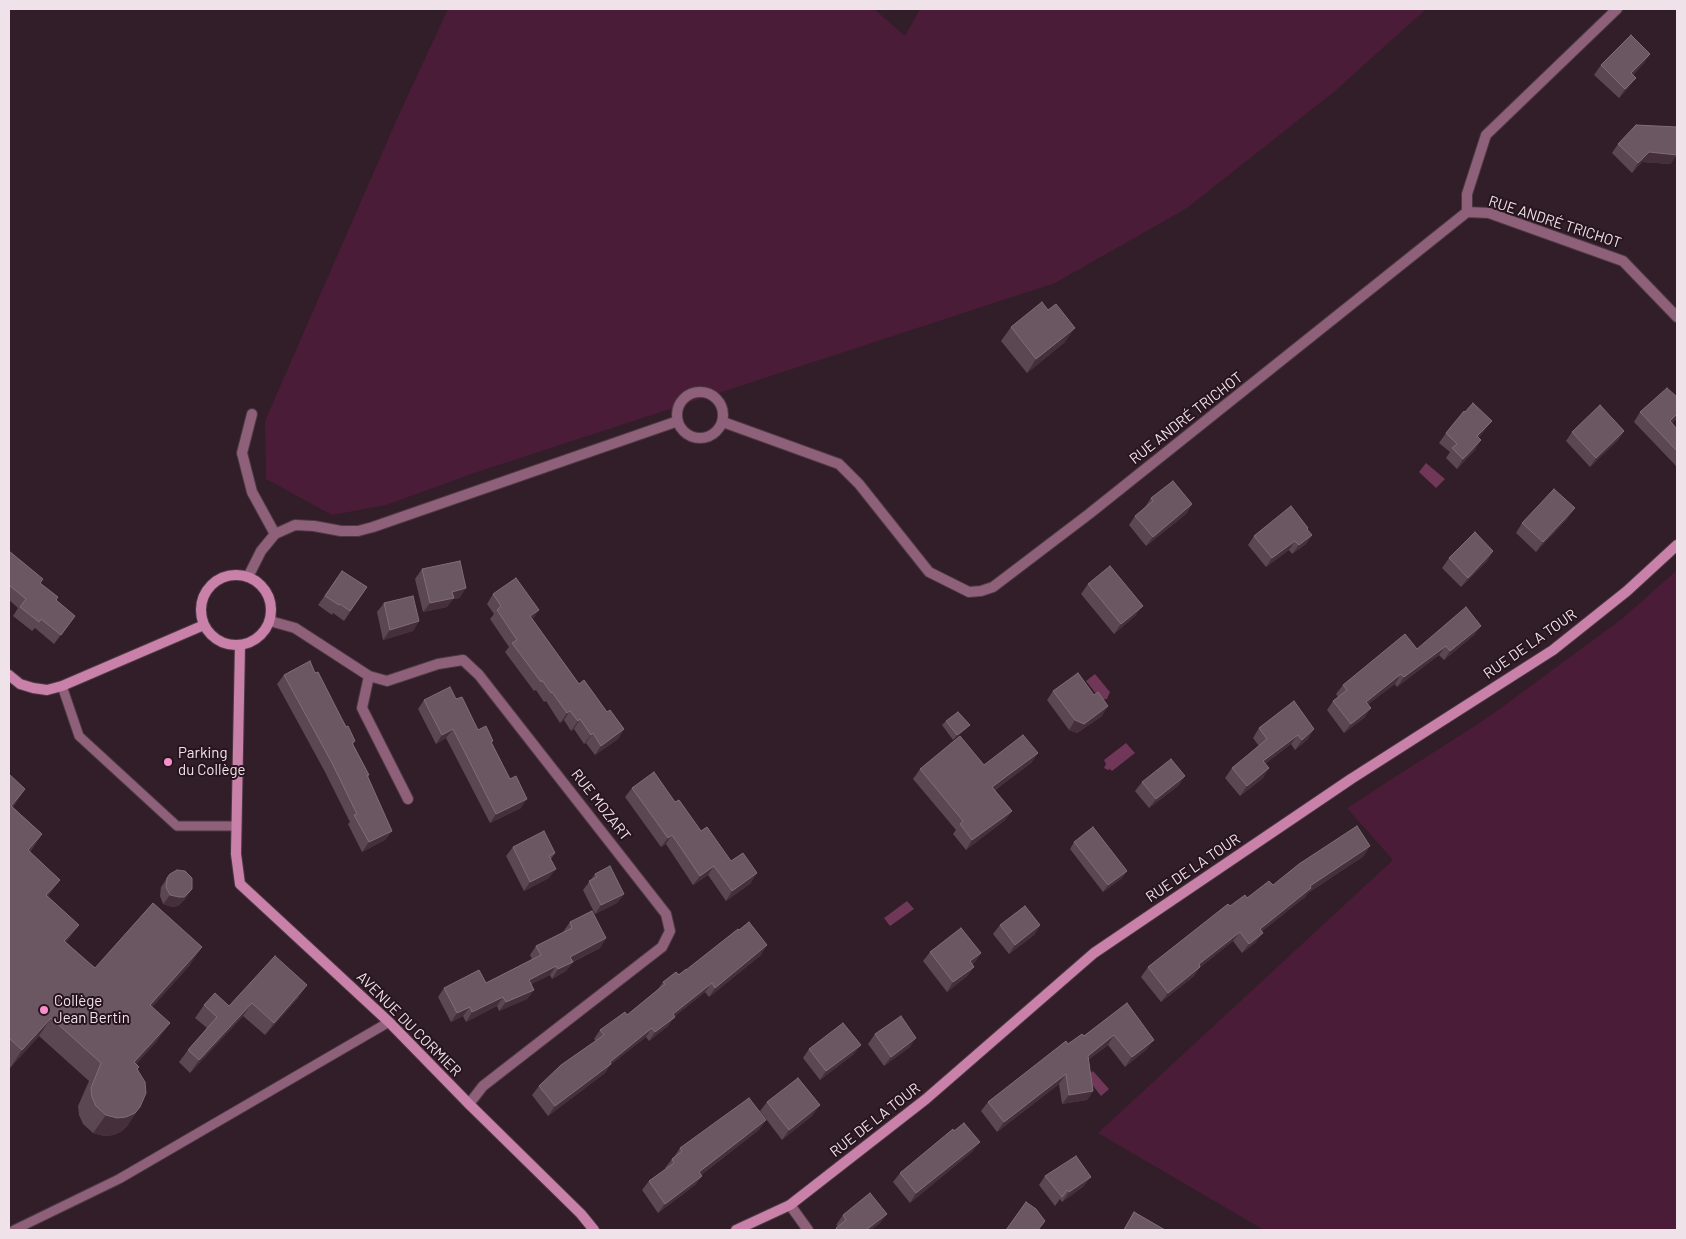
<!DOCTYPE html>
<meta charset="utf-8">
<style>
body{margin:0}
#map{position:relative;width:1686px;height:1239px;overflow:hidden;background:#311e28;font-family:Barlow,sans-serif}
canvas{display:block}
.frame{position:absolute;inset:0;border:10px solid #f0e2e9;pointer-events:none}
</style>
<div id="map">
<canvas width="1686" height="1239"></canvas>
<div class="frame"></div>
</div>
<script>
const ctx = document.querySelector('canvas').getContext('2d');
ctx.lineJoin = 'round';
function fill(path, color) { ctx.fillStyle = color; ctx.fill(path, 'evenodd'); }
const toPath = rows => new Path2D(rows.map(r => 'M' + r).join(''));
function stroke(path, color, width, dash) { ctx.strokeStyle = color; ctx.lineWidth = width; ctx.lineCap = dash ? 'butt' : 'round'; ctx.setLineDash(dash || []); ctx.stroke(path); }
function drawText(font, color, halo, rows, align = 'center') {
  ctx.font = font + ' Barlow,sans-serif'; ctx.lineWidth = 4; ctx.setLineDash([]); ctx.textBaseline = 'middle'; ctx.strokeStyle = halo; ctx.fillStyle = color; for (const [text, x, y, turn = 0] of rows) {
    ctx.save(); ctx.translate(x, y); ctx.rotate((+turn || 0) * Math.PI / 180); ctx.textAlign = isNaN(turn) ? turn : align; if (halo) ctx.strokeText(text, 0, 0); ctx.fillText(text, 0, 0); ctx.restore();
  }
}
const green = toPath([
 [448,9,874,9,905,36,920,9,1426,9,1335,91,1187,208,1055,283,474,473,386,505,332,515,266,479,265,421,397,119],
 [1677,570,1677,1230,1264,1230,1098,1133,1393,860,1347,808,1490,716,1623,618]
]);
const water = toPath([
 [1426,463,1445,479,1436,488,1419,472],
 [1095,674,1110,692,1107,699,1101,700,1086,681],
 [1126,743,1135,753,1112,771,1110,769,1108,770,1104,768,1106,764,1104,760],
 [907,901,914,909,890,926,884,918],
 [1093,1071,1109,1089,1101,1096,1086,1077]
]);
const lane = toPath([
 [62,686,79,736,177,826,236,826],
 [14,1230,119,1179,389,1022]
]);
const street = toPath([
 [1467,212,1467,194,1486,135,1617,9],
 '677 415a23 23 0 1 1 46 0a23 23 0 1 1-46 0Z',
 [723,422,839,464,859,484,929,572,969,592,981,591,993,587,1089,514,1467,212,1489,213,1623,261,1677,317],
 [275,534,295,525,314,526,341,531,358,531,373,527,678,421],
 [248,577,261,551,275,534,252,492,242,453,252,414],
 [270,621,295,628,369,676,387,681,438,664,463,660,479,675,666,914,670,931,662,947,483,1086,469,1104],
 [369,676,362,708,408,799],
 [790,1205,808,1230]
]);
const secondary = toPath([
 '201 610a35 35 0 1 1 70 0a35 35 0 1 1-70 0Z',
 [240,645,236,854,240,884,389,1022,469,1104,581,1214,594,1230],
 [9,675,20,684,33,688,47,690,62,686,204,625],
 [736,1230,790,1205,926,1099,1094,953,1351,779,1553,650,1627,591,1677,545]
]);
const wall = toPath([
 [1650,54,1644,63,1633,75,1629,87,1619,98,1594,75,1601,65],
 [1618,144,1671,164,1642,162,1632,173,1612,153],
 [1011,327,1065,342,1027,373,1001,341],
 [1640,412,1677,418,1672,423,1677,429,1677,467,1634,422],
 [1485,430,1478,438,1475,450,1457,469,1446,458,1450,452,1439,443,1446,433],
 [1624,431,1618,440,1590,467,1566,441,1572,432],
 [1151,498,1192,504,1186,514,1146,546,1129,525,1135,516,1145,507],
 [1568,518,1536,552,1516,533,1522,523],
 [1312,535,1306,544,1292,554,1289,550,1266,567,1248,545,1254,536],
 [9,551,40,583,56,600,75,616,54,644,35,628,32,631,13,616,18,608,9,600],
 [1493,551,1487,561,1461,587,1442,568,1449,558],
 [422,569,460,598,453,599,447,607,423,612,415,579],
 [342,571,367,587,344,621,333,613,332,615,318,605],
 [1088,584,1136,615,1114,634,1081,594],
 [493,594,532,619,579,684,624,729,618,739,595,755,586,743,584,744,574,729,571,731,564,720,560,723,546,701,544,702,536,690,534,691,505,652,509,647,490,619,494,614,487,604],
 [384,603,419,621,413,631,383,640,377,612],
 [1481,626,1474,635,1444,660,1439,655,1397,687,1395,684,1368,704,1365,717,1344,733,1327,710,1333,701,1338,697,1336,694,1343,685,1417,649],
 [315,673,355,741,353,744,369,775,368,777,392,831,385,840,362,852,348,824,350,822,325,772,277,684,284,675],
 [1053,691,1102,716,1077,733,1069,730,1047,700],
 [456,699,478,730,492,743,510,779,521,808,490,823,446,738,436,744,418,709,424,700],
 [1294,701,1308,739,1295,750,1291,744,1266,763,1263,778,1240,796,1225,778,1232,768,1259,746,1253,738,1259,728],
 [946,721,966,729,953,740,942,725],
 [1038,753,1031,763,995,790,1012,811,1005,820,966,850,953,834,956,830,913,779,920,769,984,765],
 [9,774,25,789,13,807,42,834,30,852,60,880,48,896,66,942,95,968,190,965,152,1007,157,1041,136,1064,138,1070,128,1125,122,1131,114,1135,104,1136,93,1133,83,1124,79,1115,78,1106,89,1081,39,1036,10,1068,9,1067],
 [1185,776,1178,786,1149,808,1135,791,1142,782],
 [632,788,675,802,701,831,731,861,751,883,726,901,708,875,693,885,666,844,661,847,625,797],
 [1074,842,1127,871,1122,878,1103,892,1070,849],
 [513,847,555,853,551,859,549,878,524,891,506,856],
 [1364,856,1308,893,1305,897,1262,931,1256,942,1242,953,1233,941,1199,968,1194,976,1161,1002,1141,977,1148,967,1230,906,1273,885],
 [170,874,192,889,186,898,178,906,172,907,163,904,160,896,161,887],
 [595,874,624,894,617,903,595,914,583,890],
 [570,922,606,938,600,948,573,962,566,971,552,979,550,975,531,984,534,990,527,999,499,1011,497,1006,466,1022,463,1016,451,1022,438,997,444,988,486,983,532,959,530,955,536,946,563,932],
 [1000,925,1040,925,1034,935,1009,954,993,934],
 [930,952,981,953,974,963,972,964,974,967,967,976,947,992,923,961],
 [761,955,709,997,705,992,675,1016,668,1026,649,1041,646,1037,610,1065,605,1073,548,1116,532,1095,539,1086,596,1041,594,1039,600,1030,627,1015,658,989,663,982,686,970],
 [299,997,265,1035,243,1016,190,1073,179,1062,188,1050,207,1028,195,1018,204,1005,229,1006],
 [1127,1003,1147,1049,1125,1067,1108,1045,1088,1060,1093,1091,1087,1100,1062,1104,1059,1084,997,1132,981,1111,988,1102,1068,1044,1084,1036],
 [875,1034,910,1047,884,1066,868,1044],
 [809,1049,854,1054,820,1080,803,1058],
 [767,1102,813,1115,782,1140,760,1111],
 [760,1129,701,1175,702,1176,695,1185,658,1213,642,1190,649,1181,666,1169,665,1168,672,1159,674,1157,680,1148],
 [954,1131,973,1151,910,1203,893,1182,900,1173],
 [1045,1176,1084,1186,1062,1202,1060,1199,1055,1206,1039,1185],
 [1134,1212,1165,1230,1123,1230],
 [887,1214,880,1223,871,1230,834,1230,838,1226,836,1225,843,1215]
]);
const shadedWall = toPath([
 [1650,54,1644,63,1625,83,1631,73],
 [1636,78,1629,87,1619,98,1625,89],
 [1649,152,1677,155,1671,164,1642,162,1632,173,1638,163],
 [1075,328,1065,342,1027,373,1036,359],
 [1677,414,1677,418,1663,430,1670,421],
 [1492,421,1485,430,1471,446,1477,436],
 [1624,431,1618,440,1590,467,1596,458],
 [1481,440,1475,450,1457,469,1463,459],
 [1192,504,1186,514,1146,546,1153,537],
 [1575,508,1568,518,1536,552,1543,542],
 [1312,535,1306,544,1292,554,1299,545],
 [1295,541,1289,550,1266,567,1272,558],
 [1493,551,1487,561,1461,587,1468,578],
 [466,588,460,598,453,599,447,607,423,612,430,603,452,592],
 [1143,606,1136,615,1114,634,1121,624],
 [539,610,533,619,530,616],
 [419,621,413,631,383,640,390,630],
 [1481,626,1474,635,1444,660,1450,651],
 [1446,646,1439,655,1397,687,1404,677],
 [1401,674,1395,684,1360,711,1366,702],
 [1108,706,1102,716,1077,733,1069,730,1075,720],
 [1371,708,1365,717,1344,733,1351,724],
 [570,711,564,720,560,723,567,713],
 [580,719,574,729,571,731,578,721],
 [970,725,966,729,953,740,957,735],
 [453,729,446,738,436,744,442,735],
 [624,729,618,739,595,755,601,746],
 [1314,729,1308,739,1295,750,1302,740],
 [593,733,586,743,584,744,591,735],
 [1298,735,1291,744,1257,770,1263,761],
 [1038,753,1031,763,986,796,992,787],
 [1269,768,1263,778,1240,796,1247,786],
 [1185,776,1178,786,1149,808,1156,799],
 [25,789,12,807,9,808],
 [527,799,521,808,490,823,496,814],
 [1012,811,1005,820,966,850,972,840],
 [392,831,385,840,362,852,369,842],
 [42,834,29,852,28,850],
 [672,835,666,844,661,847,668,838],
 [1370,846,1364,856,1308,893,1305,897,1254,938,1260,929,1310,886],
 [714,866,708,875,693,885,700,876],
 [556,869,549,878,524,891,530,882],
 [1127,871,1122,878,1103,892,1108,885],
 [757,873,751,883,726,901,732,891],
 [60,880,47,897,46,895],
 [192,889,186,898,178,906,172,907,163,904,170,895],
 [624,894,617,903,595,914,601,905],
 [79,925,66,943,64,941],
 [1040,925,1034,935,1009,954,1015,945],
 [1240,932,1233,941,1199,968,1194,976,1161,1002,1168,993,1199,964],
 [1263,933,1256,942,1242,953,1249,944],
 [606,938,600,948,564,966,570,957],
 [767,945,761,955,709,997,715,988],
 [202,947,190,965,138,1023,150,1005],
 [981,953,974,963,963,971,970,961],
 [573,962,566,971,552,979,558,969],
 [556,966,550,975,522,989,529,980],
 [974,967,967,976,947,992,953,982],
 [712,983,705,992,666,1023,673,1014],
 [307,985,299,997,265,1035,274,1023],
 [534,990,527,999,499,1011,506,1002],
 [503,997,497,1006,466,1022,472,1012],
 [252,1003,243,1016,190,1073,199,1060],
 [470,1007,463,1016,451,1022,457,1013],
 [675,1017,668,1026,649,1041,655,1032],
 [51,1018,39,1036,10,1068,22,1050],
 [170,1023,157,1041,121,1080,134,1062],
 [652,1028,646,1037,610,1065,605,1073,548,1116,555,1106],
 [1114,1035,1108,1045,1081,1065,1088,1056],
 [916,1038,910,1047,884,1066,891,1057],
 [1154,1040,1147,1049,1125,1067,1132,1057],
 [861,1045,854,1054,820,1080,826,1071],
 [1066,1074,1059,1084,997,1132,1004,1122],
 [1093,1091,1087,1100,1062,1104,1069,1095],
 [820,1105,813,1115,782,1140,789,1130],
 [140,1107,128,1125,122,1131,114,1135,104,1136,93,1133,106,1115],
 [766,1120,760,1129,693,1181,699,1172],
 [980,1142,973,1151,910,1203,916,1193],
 [702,1176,695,1185,658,1213,665,1204],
 [1091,1177,1084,1186,1062,1202,1069,1192],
 [887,1214,880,1223,871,1230,866,1230]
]);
const building = toPath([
 [1631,35,1650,54,1631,73,1636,78,1625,89,1601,65,1631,35],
 [1636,125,1677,127,1677,155,1649,152,1638,163,1618,144,1636,125],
 [1042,302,1048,310,1056,304,1075,328,1036,359,1011,327,1042,302],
 [1667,388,1677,397,1677,414,1670,421,1677,429,1677,451,1640,412,1667,388],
 [1473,403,1492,421,1477,436,1481,440,1463,459,1452,448,1457,444,1446,433,1464,411,1465,412,1473,403],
 [1600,405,1624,431,1596,458,1572,432,1600,405],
 [1173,481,1192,504,1153,537,1135,516,1153,501,1151,498,1173,481],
 [1554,489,1575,508,1543,542,1522,523,1554,489],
 [1291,506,1308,528,1307,529,1312,535,1299,545,1295,541,1272,558,1254,536,1291,506],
 [1475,532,1493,551,1468,578,1449,558,1475,532],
 [9,551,43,579,40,583,58,597,56,600,75,616,61,635,41,619,39,622,20,607,26,599,9,585,9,551],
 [460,561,466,588,452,592,454,598,430,603,422,569,460,561],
 [1110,566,1143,606,1121,624,1088,584,1110,566],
 [342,571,367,587,350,611,340,604,339,605,325,596,342,571],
 [516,578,539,610,530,616,579,684,584,680,607,712,610,710,624,729,601,746,593,733,591,735,580,719,578,721,570,711,567,713,552,692,551,693,542,680,541,682,512,643,517,640,497,610,501,606,493,594,516,578],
 [413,596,419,621,390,630,384,603,413,596],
 [1466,607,1481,626,1450,651,1446,646,1404,677,1401,674,1366,702,1371,708,1351,724,1333,701,1347,690,1343,685,1405,634,1417,649,1466,607],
 [310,661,315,673,318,672,346,727,348,726,355,741,352,743,369,775,367,775,392,831,369,842,354,815,357,814,332,763,284,675,310,661],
 [1078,673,1094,695,1098,692,1108,706,1084,724,1075,720,1053,691,1078,673],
 [450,687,456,699,462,697,478,730,486,726,493,741,491,742,510,779,516,776,527,799,496,814,453,729,442,735,424,700,450,687],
 [1294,701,1314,729,1302,740,1298,735,1263,761,1269,768,1247,786,1232,768,1267,739,1259,728,1294,701],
 [958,712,970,725,957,735,946,721,958,712],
 [1023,735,1038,753,992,787,1012,811,972,840,960,824,963,821,920,769,960,736,984,765,1023,735],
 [1171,759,1185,776,1156,799,1142,782,1171,759],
 [654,772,675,802,679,800,701,831,707,827,731,861,743,853,757,873,732,891,714,866,700,876,672,835,668,838,632,788,654,772],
 [9,774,25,789,11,806,42,834,28,850,60,880,46,895,79,925,64,941,95,968,153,903,202,947,150,1005,170,1023,134,1062,139,1067,137,1069,145,1082,146,1093,140,1107,135,1113,126,1117,117,1118,106,1115,96,1106,92,1097,91,1088,101,1063,51,1018,22,1050,9,1038,9,774],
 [1357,826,1370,846,1310,886,1311,888,1260,929,1263,933,1249,944,1240,932,1199,964,1200,967,1168,993,1148,967,1228,904,1230,906,1245,895,1247,898,1269,881,1273,885,1299,864,1357,826],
 [1093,827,1127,871,1108,885,1074,842,1093,827],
 [544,831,555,853,549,856,556,869,530,882,513,847,544,831],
 [610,866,624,894,601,905,589,881,597,877,595,874,610,866],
 [177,870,185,871,192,878,192,889,184,897,179,897,170,895,166,887,167,878,170,874,177,870],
 [1025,906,1040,925,1015,945,1000,925,1025,906],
 [592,911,606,938,570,957,573,962,558,969,556,966,529,980,534,990,506,1002,503,997,472,1012,470,1007,457,1013,444,988,479,970,486,983,541,955,536,946,572,928,570,922,592,911],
 [749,922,767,945,715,988,712,983,673,1014,675,1017,655,1032,652,1028,610,1062,611,1064,555,1106,539,1086,561,1065,604,1035,600,1030,625,1012,627,1015,665,984,663,982,676,972,679,975,686,969,686,970,738,929,739,930,749,922],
 [961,928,981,953,970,961,974,967,953,982,930,952,961,928],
 [275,956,307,985,274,1023,252,1003,199,1060,188,1050,217,1017,204,1005,215,993,229,1006,275,956],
 [1127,1003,1154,1040,1132,1057,1114,1035,1088,1056,1093,1091,1069,1095,1066,1074,1004,1122,988,1102,1066,1041,1068,1044,1082,1034,1084,1036,1127,1003],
 [901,1016,916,1038,891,1057,875,1034,901,1016],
 [843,1023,861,1045,826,1071,809,1049,843,1023],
 [798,1078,820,1105,789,1130,767,1102,798,1078],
 [749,1098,766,1120,699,1172,702,1176,665,1204,649,1181,674,1163,672,1159,682,1151,680,1148,749,1098],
 [964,1123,980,1142,916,1193,900,1173,953,1129,954,1131,964,1123],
 [1076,1156,1091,1177,1069,1192,1067,1190,1062,1197,1045,1176,1076,1156],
 [870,1193,887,1214,866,1230,838,1230,836,1228,846,1220,843,1215,870,1193],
 [1026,1202,1036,1209,1045,1221,1038,1230,1006,1230,1026,1202],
 [1134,1212,1165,1230,1124,1230,1134,1212]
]);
const markers = [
 [168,762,5,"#f890cb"],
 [44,1010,5,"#f890cb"]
];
const streetNames = [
 ["RUE ANDRÉ TRICHOT",1555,222,18],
 ["RUE ANDRÉ TRICHOT",1186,418,-38],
 ["RUE DE LA TOUR",1530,644,-35],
 ["RUE MOZART",601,805,52],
 ["RUE DE LA TOUR",1193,868,-34],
 ["AVENUE DU CORMIER",409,1024,45],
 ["RUE DE LA TOUR",875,1120,-38]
];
const poiNames = [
 ["Parking",178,753],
 ["du Collège",178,770],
 ["Collège",54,1001],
 ["Jean Bertin",54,1018]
];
fill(green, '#4b1c38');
fill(water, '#713758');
stroke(lane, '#4c3943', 11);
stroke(street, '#4c3943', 12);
stroke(secondary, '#4c3943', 12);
stroke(lane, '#8e6079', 9);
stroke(street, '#8e6079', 10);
stroke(secondary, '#ca81a9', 10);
fill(wall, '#5b4751');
fill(shadedWall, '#442f3a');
fill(building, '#6b5762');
stroke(building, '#806d77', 1);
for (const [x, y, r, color] of markers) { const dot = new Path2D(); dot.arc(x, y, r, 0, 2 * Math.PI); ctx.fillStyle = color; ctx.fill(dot); stroke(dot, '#27141e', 2); }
drawText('15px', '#f0e2e9', '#27141e', streetNames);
drawText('15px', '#f0e2e9', '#27141e', poiNames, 'left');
</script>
